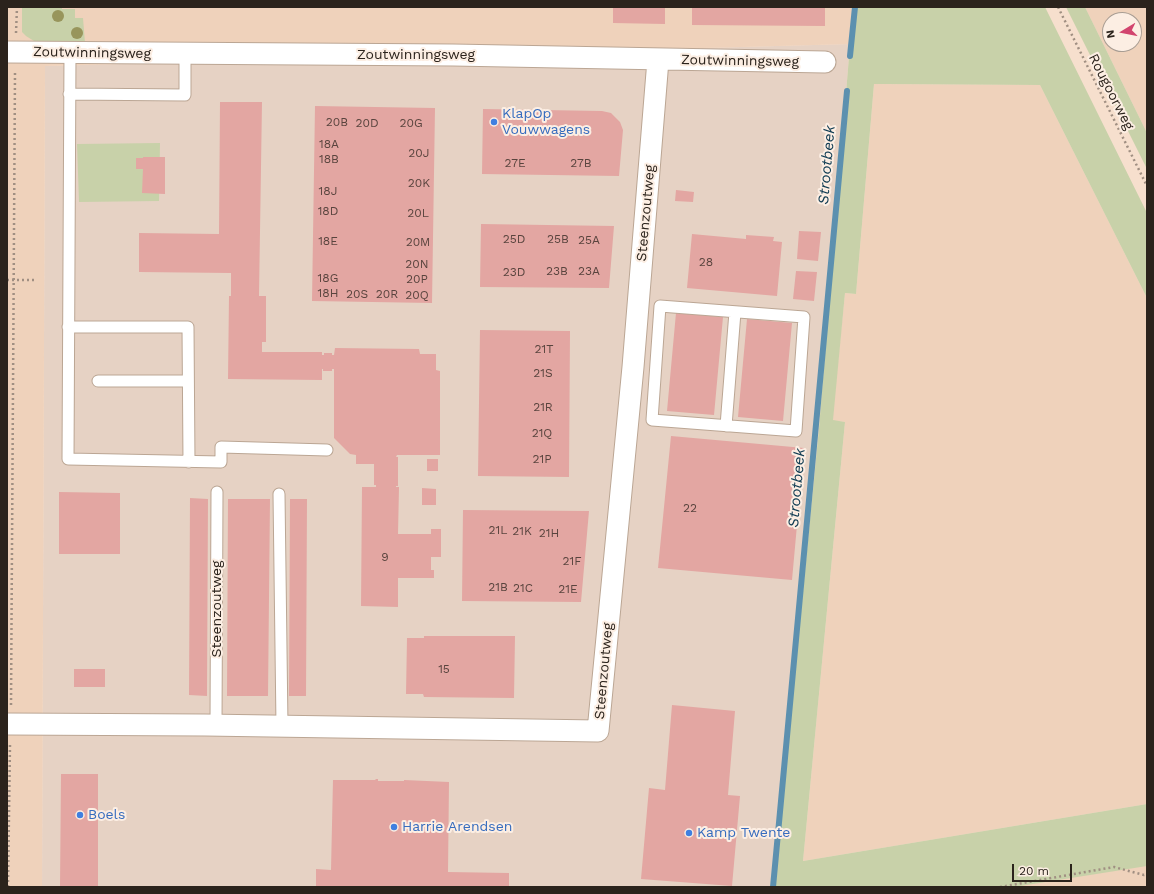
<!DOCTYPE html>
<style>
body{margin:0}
#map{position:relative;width:1154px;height:894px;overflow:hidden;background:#f6dfcd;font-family:"Work Sans",sans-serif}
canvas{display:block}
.frame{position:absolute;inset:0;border:8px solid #2b231c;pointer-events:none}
.north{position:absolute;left:1102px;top:12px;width:40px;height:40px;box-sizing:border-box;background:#fceee3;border:1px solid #a89d93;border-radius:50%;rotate:260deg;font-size:11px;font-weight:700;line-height:16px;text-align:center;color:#2b231c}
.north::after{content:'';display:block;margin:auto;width:14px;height:18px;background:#d2446e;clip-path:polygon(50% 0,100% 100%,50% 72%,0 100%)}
.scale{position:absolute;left:1012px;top:864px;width:60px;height:18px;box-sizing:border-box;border:2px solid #2b231c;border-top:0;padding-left:5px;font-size:12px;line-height:14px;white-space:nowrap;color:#2b231c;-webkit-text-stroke:3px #fceee3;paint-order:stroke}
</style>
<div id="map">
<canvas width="1154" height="894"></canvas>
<div class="frame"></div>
<div class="north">N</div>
<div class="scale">20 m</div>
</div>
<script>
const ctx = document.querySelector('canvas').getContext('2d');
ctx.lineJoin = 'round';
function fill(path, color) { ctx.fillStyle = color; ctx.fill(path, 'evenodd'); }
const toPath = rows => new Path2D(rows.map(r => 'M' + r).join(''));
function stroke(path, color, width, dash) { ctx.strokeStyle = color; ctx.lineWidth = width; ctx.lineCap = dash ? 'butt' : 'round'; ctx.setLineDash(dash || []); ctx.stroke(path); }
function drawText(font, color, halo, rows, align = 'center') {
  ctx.font = font + ' "Work Sans",sans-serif'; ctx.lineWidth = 4; ctx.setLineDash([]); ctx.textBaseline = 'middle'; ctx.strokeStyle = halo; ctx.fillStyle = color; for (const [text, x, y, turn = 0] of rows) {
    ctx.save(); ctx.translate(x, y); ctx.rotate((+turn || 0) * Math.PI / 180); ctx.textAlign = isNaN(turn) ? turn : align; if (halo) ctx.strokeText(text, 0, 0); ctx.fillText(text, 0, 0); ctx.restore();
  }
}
const commercial = toPath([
 [850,44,819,428,774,887,42,887,45,66]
]);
const built = toPath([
 [7,7,853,7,850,44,45,66,42,887,7,887],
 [1085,7,1147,7,1147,133],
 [1110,20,1134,20,1134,44,1110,44],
 [874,84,1040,85,1147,298,1147,804,803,861,845,422,832,421,845,293,856,294],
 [1147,843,1147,887,898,887]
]);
const green = toPath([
 [22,7,62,7,62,9,75,9,75,18,83,18,85,43,42,43,34,41,26,36,22,32],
 [853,7,1045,7,1147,213,1147,298,1040,85,874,84,856,294,845,293,833,420,845,422,803,861,1147,804,1147,866,1014,887,774,887,819,428],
 [1066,7,1085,7,1147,133,1147,169],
 [160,143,159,201,79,202,77,144]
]);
const stream = toPath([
 [850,56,855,7],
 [773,887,847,91]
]);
const building = toPath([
 [613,7,665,7,665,24,613,23],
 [692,7,825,7,825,26,692,25],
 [220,102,262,102,259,296,266,296,266,342,262,342,262,352,322,352,322,355,324,355,324,353,332,353,332,355,334,355,335,348,419,349,420,354,436,354,436,370,440,371,440,455,397,455,396,457,398,457,398,486,396,486,396,487,399,487,398,534,431,534,431,529,441,529,441,557,431,557,431,570,434,570,434,578,398,578,398,607,361,606,362,487,376,487,376,485,374,485,374,464,356,464,356,455,350,454,334,438,334,369,332,369,332,371,323,371,323,369,322,369,322,380,228,379,229,296,231,296,231,273,139,272,139,233,219,234],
 [315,106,435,108,432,303,312,301],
 [483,109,602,111,611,113,620,122,623,130,619,176,482,174],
 [143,157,165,157,165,194,142,193,143,169,136,169,136,158,143,158],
 [676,190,694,192,693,202,675,201],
 [481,224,614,226,609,288,480,287],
 [799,231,821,232,818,261,797,259],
 [692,234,746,239,746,235,774,237,773,241,782,242,777,296,687,288],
 [796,271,817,272,814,301,793,299],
 [676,313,723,317,714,415,667,411],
 [747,319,792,323,783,421,738,417],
 [480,330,570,331,569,477,478,476],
 [671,436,804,448,792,580,658,568],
 [427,459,438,459,438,471,427,471],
 [422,488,436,489,436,505,422,505],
 [59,492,120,493,120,554,59,554],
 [190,498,208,499,207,696,189,695],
 [228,499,270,499,268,696,227,696],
 [290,499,307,499,306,696,289,696],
 [463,510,589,511,581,602,462,601],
 [424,636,515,636,514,698,424,697,423,694,406,694,407,638,424,638],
 [74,669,105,669,105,687,74,687],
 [672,705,735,711,728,795,740,796,732,886,641,879,649,788,665,790],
 [61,774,98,774,98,887,60,887],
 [375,779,378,779,378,781,404,781,404,780,449,782,448,872,509,873,509,887,316,887,316,869,331,870,333,780,376,780]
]);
const path = toPath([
 [1058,7,1147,186],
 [16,33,17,7],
 [7,280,37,280],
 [11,705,15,72],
 [8,887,10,744],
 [1000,887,1114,867,1144,875,1147,874]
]);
const lane = toPath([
 [70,53,68,459,221,462,221,447,327,450],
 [69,94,185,95,185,54],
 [660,306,804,317,796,431,652,420,660,306],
 [68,327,188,327,189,462],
 [98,381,188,381],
 [726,426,735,312],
 [279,494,282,726],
 [216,725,217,492]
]);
const street = toPath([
 [7,52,453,55,825,62],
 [7,724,205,725,598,731,633,367,658,60]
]);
const trees = [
 [58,16],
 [77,33]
];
const markers = [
 [494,122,4,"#3f7fe0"],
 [80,815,4,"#3f7fe0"],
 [394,827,4,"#3f7fe0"],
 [689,833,4,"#3f7fe0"]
];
const numberNames = [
 ["20B",337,122],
 ["20D",367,123],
 ["20G",411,123],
 ["18A",329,144],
 ["20J",419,153],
 ["18B",329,159],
 ["27E",515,163],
 ["27B",581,163],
 ["20K",419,183],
 ["18J",328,191],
 ["18D",328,211],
 ["20L",418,213],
 ["25D",514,239],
 ["25B",558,239],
 ["25A",589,240],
 ["18E",328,241],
 ["20M",418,242],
 ["28",706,262],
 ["20N",417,264],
 ["23B",557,271],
 ["23A",589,271],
 ["23D",514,272],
 ["18G",328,278],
 ["20P",417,279],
 ["18H",328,293],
 ["20S",357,294],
 ["20R",387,294],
 ["20Q",417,295],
 ["21T",544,349],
 ["21S",543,373],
 ["21R",543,407],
 ["21Q",542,433],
 ["21P",542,459],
 ["22",690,508],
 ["21L",498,530],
 ["21K",522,531],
 ["21H",549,533],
 ["9",385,557],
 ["21F",572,561],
 ["21B",498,587],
 ["21C",523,588],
 ["21E",568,589],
 ["15",444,669]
];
const streetNames = [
 ["Zoutwinningsweg",92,53,1],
 ["Zoutwinningsweg",416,55],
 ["Zoutwinningsweg",740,61,1],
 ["Rougoorweg",1111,92,63],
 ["Steenzoutweg",646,213,-85],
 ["Steenzoutweg",217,609,-90],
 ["Steenzoutweg",604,671,-85]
];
const shopNames = [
 ["KlapOp",502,114],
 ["Vouwwagens",502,130],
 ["Boels",88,815],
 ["Harrie Arendsen",402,827],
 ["Kamp Twente",697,833]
];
const waterNames = [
 ["Strootbeek",827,165,-85],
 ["Strootbeek",797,488,-85]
];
fill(commercial, '#e6d2c4');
fill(built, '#efd2bb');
fill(green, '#c8d1a9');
stroke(stream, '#5c90af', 6);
fill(building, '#e3a6a2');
stroke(lane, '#bba694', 13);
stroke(street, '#bba694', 23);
stroke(path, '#a08f82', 2.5, [2, 3]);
stroke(lane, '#fff', 11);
stroke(street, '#fff', 21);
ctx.fillStyle = '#98955c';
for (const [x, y] of trees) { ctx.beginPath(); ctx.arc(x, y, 6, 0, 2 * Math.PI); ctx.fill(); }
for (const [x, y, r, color] of markers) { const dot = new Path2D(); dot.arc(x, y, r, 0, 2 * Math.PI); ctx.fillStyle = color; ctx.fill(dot); stroke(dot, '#fceee3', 1.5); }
drawText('12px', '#59443e', null, numberNames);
drawText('14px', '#2b231c', '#fceee3', streetNames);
drawText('14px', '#366cbe', '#fceee3', shopNames, 'left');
drawText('italic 15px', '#0e3a51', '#fceee3', waterNames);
</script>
